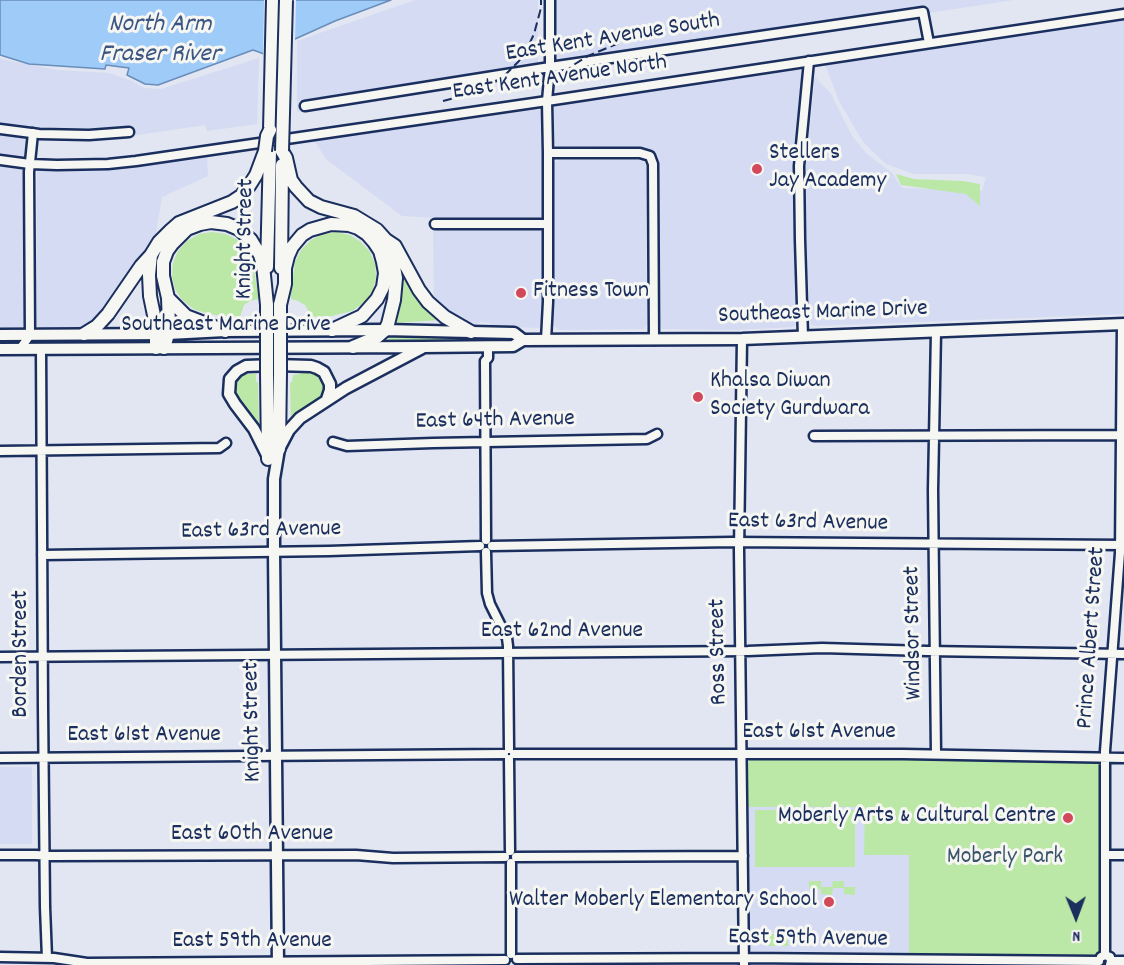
<!DOCTYPE html>
<style>
body{margin:0}
#map{position:relative;width:1124px;height:965px;overflow:hidden;background:#e2e6f2;font-family:Dekko,sans-serif}
canvas{display:block}
.north{position:absolute;left:1046px;top:887px;width:60px;height:60px;-webkit-text-stroke:4px #f6f6f2;paint-order:stroke;rotate:179deg;font-size:16px;font-weight:700;line-height:24px;text-align:center;color:#1b2f5e}
.north::after{content:'';display:block;margin:auto;width:21px;height:27px;background:#1b2f5e;clip-path:polygon(50% 0,100% 100%,50% 72%,0 100%)}
</style>
<div id="map">
<canvas width="1124" height="965"></canvas>
<div class="north">N</div>
</div>
<script>
const ctx = document.querySelector('canvas').getContext('2d');
ctx.lineJoin = 'round';
function fill(path, color) { ctx.fillStyle = color; ctx.fill(path, 'evenodd'); }
const toPath = rows => new Path2D(rows.map(r => 'M' + r).join(''));
function stroke(path, color, width, dash) { ctx.strokeStyle = color; ctx.lineWidth = width; ctx.lineCap = dash ? 'butt' : 'round'; ctx.setLineDash(dash || []); ctx.stroke(path); }
function drawText(font, color, halo, rows, align = 'center') {
  ctx.font = font + ' Dekko,sans-serif'; ctx.lineWidth = 6; ctx.setLineDash([]); ctx.textBaseline = 'middle'; ctx.strokeStyle = halo; ctx.fillStyle = color; for (const [text, x, y, turn = 0] of rows) {
    ctx.save(); ctx.translate(x, y); ctx.rotate((+turn || 0) * Math.PI / 180); ctx.textAlign = isNaN(turn) ? turn : align; if (halo) ctx.strokeText(text, 0, 0); ctx.fillText(text, 0, 0); ctx.restore();
  }
}
const built = toPath([
 [415,0,538,0,538,67,533,78,297,112,297,41],
 [551,0,1013,0,870,22,553,64],
 [1124,20,1124,314,816,326,812,325,810,322,804,185,815,77,831,94,852,136,867,154,892,173,902,188,982,191,986,177,966,174,913,174,886,164,863,142,839,101,825,64],
 [259,58,257,124,207,131,205,125,131,136,130,126,65,130,27,129,0,123,0,59,58,70,109,73,132,81,144,88,161,89],
 [796,69,800,70,802,76,792,177,797,321,796,325,793,327,735,330,662,329,660,325,659,162,658,156,654,151,645,147,557,146,553,143,552,140,552,120,554,107,559,103],
 [533,108,540,110,543,115,544,289,541,323,540,327,538,328,494,326,489,323,482,322,476,324,459,320,434,303,433,218,402,216,326,159,314,140],
 [0,132,19,136,27,141,28,145,27,153,25,156,20,158,0,155],
 [207,156,208,176,162,197,155,239,98,319,86,326,77,329,43,329,38,327,36,324,37,172,40,170,114,169],
 [560,160,640,160,646,163,647,324,644,329,559,330,553,325,552,321,554,165,555,162],
 [0,165,19,168,23,171,24,323,22,327,17,329,0,329],
 [0,767,32,767,32,844,0,844],
 [748,807,865,807,909,855,909,954,762,953,757,955,752,954,750,949]
]);
const green = toPath([
 [896,174,914,179,963,181,980,184,980,206,966,194,901,185],
 [212,232,226,234,238,240,247,250,253,262,256,284,258,289,258,299,250,301,244,305,240,317,215,315,195,310,182,300,175,289,172,277,173,263,178,251,187,241,199,234],
 [336,232,350,235,361,242,370,252,375,264,376,277,373,290,366,301,352,311,332,316,309,317,309,312,305,305,298,301,291,299,290,290,292,286,295,262,301,250,311,240,323,234],
 [402,268,441,320,395,323,402,288],
 [393,335,475,338,475,340,387,342,386,341],
 [301,372,313,372,320,376,323,379,325,387,324,393,322,397,291,421,290,383,292,382,293,375,301,374],
 [244,374,256,374,256,382,258,382,259,425,236,394,237,384,239,379],
 [751,758,935,759,1097,762,1100,767,1101,798,1100,953,1094,956,941,955,939,956,912,956,909,954,909,855,864,855,865,807,748,807,748,763],
 [755,810,855,810,855,867,755,867],
 [809,881,821,881,821,887,832,887,833,881,844,881,844,887,855,887,855,895,844,894,844,888,833,888,832,895,821,894,821,889,809,889],
 [769,934,788,934,788,946,769,946]
]);
const water = toPath([
 [0,0,391,0,335,21,284,44,267,55,253,50,158,85,145,84,127,75,129,68,106,65,105,69,29,64,0,55,0,0]
]);
const pier = toPath([
 [264,0,296,0,295,43,286,46,279,58,263,57]
]);
const minor = toPath([
 [305,106,550,67,923,12,929,43],
 [0,129,39,134,89,135,129,132],
 [548,153,640,153,650,156,653,164,654,340],
 [0,160,30,164,57,165,108,164,136,161,547,101,1124,14],
 [435,224,548,224],
 [936,332,933,490,936,754],
 [803,337,800,240,799,166,809,61],
 [742,339,739,550,744,965],
 [546,340,548,302,548,153,547,101,550,67,550,0],
 [20,349,30,335,29,172,33,133],
 [41,349,43,707,45,907,47,958],
 [814,436,1121,435],
 [333,442,347,446,433,443,647,439,657,434],
 [0,451,219,448,226,443],
 [486,540,485,361,488,358,488,346],
 [492,546,732,542,1124,545],
 [486,552,487,593,490,604,507,638,508,646,509,749],
 [42,555,329,551,480,546],
 [0,657,748,651,822,648,927,651,1124,654],
 [514,754,903,754,1124,758],
 [0,758,504,754],
 [509,759,510,851],
 [0,855,36,855,51,856,356,855,393,858,505,857],
 [1105,855,1124,855],
 [516,857,743,856],
 [511,863,511,954],
 [1105,955,1105,751,1120,553,1122,324],
 [0,957,54,958,87,963,505,960],
 [1101,957,1105,955,1110,957,1111,961,1110,965],
 [517,959,744,958,1099,961],
 [1111,961,1124,961]
]);
const major = toPath([
 [0,335,168,334,225,331,385,330,514,333,523,340],
 [0,349,423,347,513,346,523,340,742,339,1124,324],
 [268,457,254,429,235,404,229,394,230,379,237,371,246,366,275,365,311,366,317,368,324,372,330,384,330,390,327,399],
 [278,965,274,551,274,479,279,449,289,430,300,418,346,388,422,348]
]);
const highway = toPath([
 [270,130,273,0],
 [282,151,286,158,291,180,296,187,309,201,321,207,354,216,377,230,386,240,395,246,419,290,428,302,445,317,471,332],
 [151,255,149,275,150,296,156,325,156,348],
 [267,267,270,151],
 [281,268,282,165],
 [168,298,186,316,225,331],
 [280,305,285,284,285,268,288,256,292,247,302,235,310,230,331,224,349,225,358,228,367,234,374,242,380,251,383,262,385,273,383,287,377,299,362,316,332,330],
 [84,334,97,326,108,314,141,266,151,255,159,242,171,230,179,223,232,202,241,196,249,186,256,175,265,151],
 [353,347,377,337,385,330,388,324,394,300,396,278,393,261,388,244],
 [164,348,168,334,169,325,168,298,163,276,163,262,167,251,172,244,187,229,200,224,211,222,227,224,239,229,251,240,260,255,263,265,267,305],
 [267,373,268,459],
 [279,449,280,373]
]);
const rail = toPath([
 [513,90,548,81,561,75,575,64,588,56,619,43],
 [443,101,466,95,487,87,504,76,519,61,527,49,534,34,541,8,541,0]
]);
const highwayBridge = toPath([
 [265,151,267,136,270,130],
 [282,151,286,0],
 [267,305,267,373],
 [280,373,280,305]
]);
const markers = [
 [757,169,6,"#d1495b"],
 [521,293,6,"#d1495b"],
 [698,397,6,"#d1495b"],
 [1068,818,6,"#d1495b"],
 [829,902,6,"#d1495b"]
];
const streetNames = [
 ["East Kent Avenue South",613,39,-9],
 ["East Kent Avenue North",560,79,-8],
 ["Knight Street",247,239,-89],
 ["Southeast Marine Drive",823,314,-2],
 ["Southeast Marine Drive",226,327],
 ["East 64th Avenue",495,422,-1],
 ["East 63rd Avenue",808,524,1],
 ["East 63rd Avenue",261,532,-1],
 ["East 62nd Avenue",562,633],
 ["Windsor Street",915,633,-91],
 ["Prince Albert Street",1093,638,-86],
 ["Ross Street",720,652,-91],
 ["Borden Street",23,654,-90],
 ["Knight Street",254,722,-91],
 ["East 61st Avenue",819,734],
 ["East 61st Avenue",144,737],
 ["East 60th Avenue",252,836],
 ["East 59th Avenue",808,940,1],
 ["East 59th Avenue",252,943]
];
const poiNames = [
 ["Stellers",769,155],
 ["Jay Academy",769,183],
 ["Fitness Town",533,293],
 ["Khalsa Diwan",710,383],
 ["Society Gurdwara",710,411],
 ["Moberly Arts & Cultural Centre",1056,818,"right"],
 ["Walter Moberly Elementary School",817,902,"right"]
];
const parkNames = [
 ["Moberly Park",1005,859]
];
const waterNames = [
 ["North Arm",160,26],
 ["Fraser River",160,56]
];
fill(built, '#d4dbf2');
fill(green, '#bbe8a6');
fill(water, '#9ecbf8');
stroke(water, '#6a8dba', 1.5);
fill(pier, '#e2e6f2');
stroke(minor, '#1b2f5e', 13);
stroke(major, '#1b2f5e', 15);
stroke(highway, '#1b2f5e', 16);
stroke(minor, '#f6f6f2', 8);
stroke(major, '#f6f6f2', 10);
stroke(highway, '#f6f6f2', 12);
stroke(rail, '#1b2f5e', 2, [9, 4.5]);
stroke(highwayBridge, '#1b2f5e', 16, []);
stroke(highwayBridge, '#f6f6f2', 12);
for (const [x, y, r, color] of markers) { const dot = new Path2D(); dot.arc(x, y, r, 0, 2 * Math.PI); ctx.fillStyle = color; ctx.fill(dot); stroke(dot, '#f6f6f2', 2); }
drawText('24px', '#1b2f5e', '#f6f6f2', streetNames);
drawText('24px', '#1b2f5e', '#f6f6f2', poiNames, 'left');
drawText('24px', '#3b546c', '#f6f6f2', parkNames);
drawText('italic 26px', '#3c5684', '#f6f6f2', waterNames);
</script>
